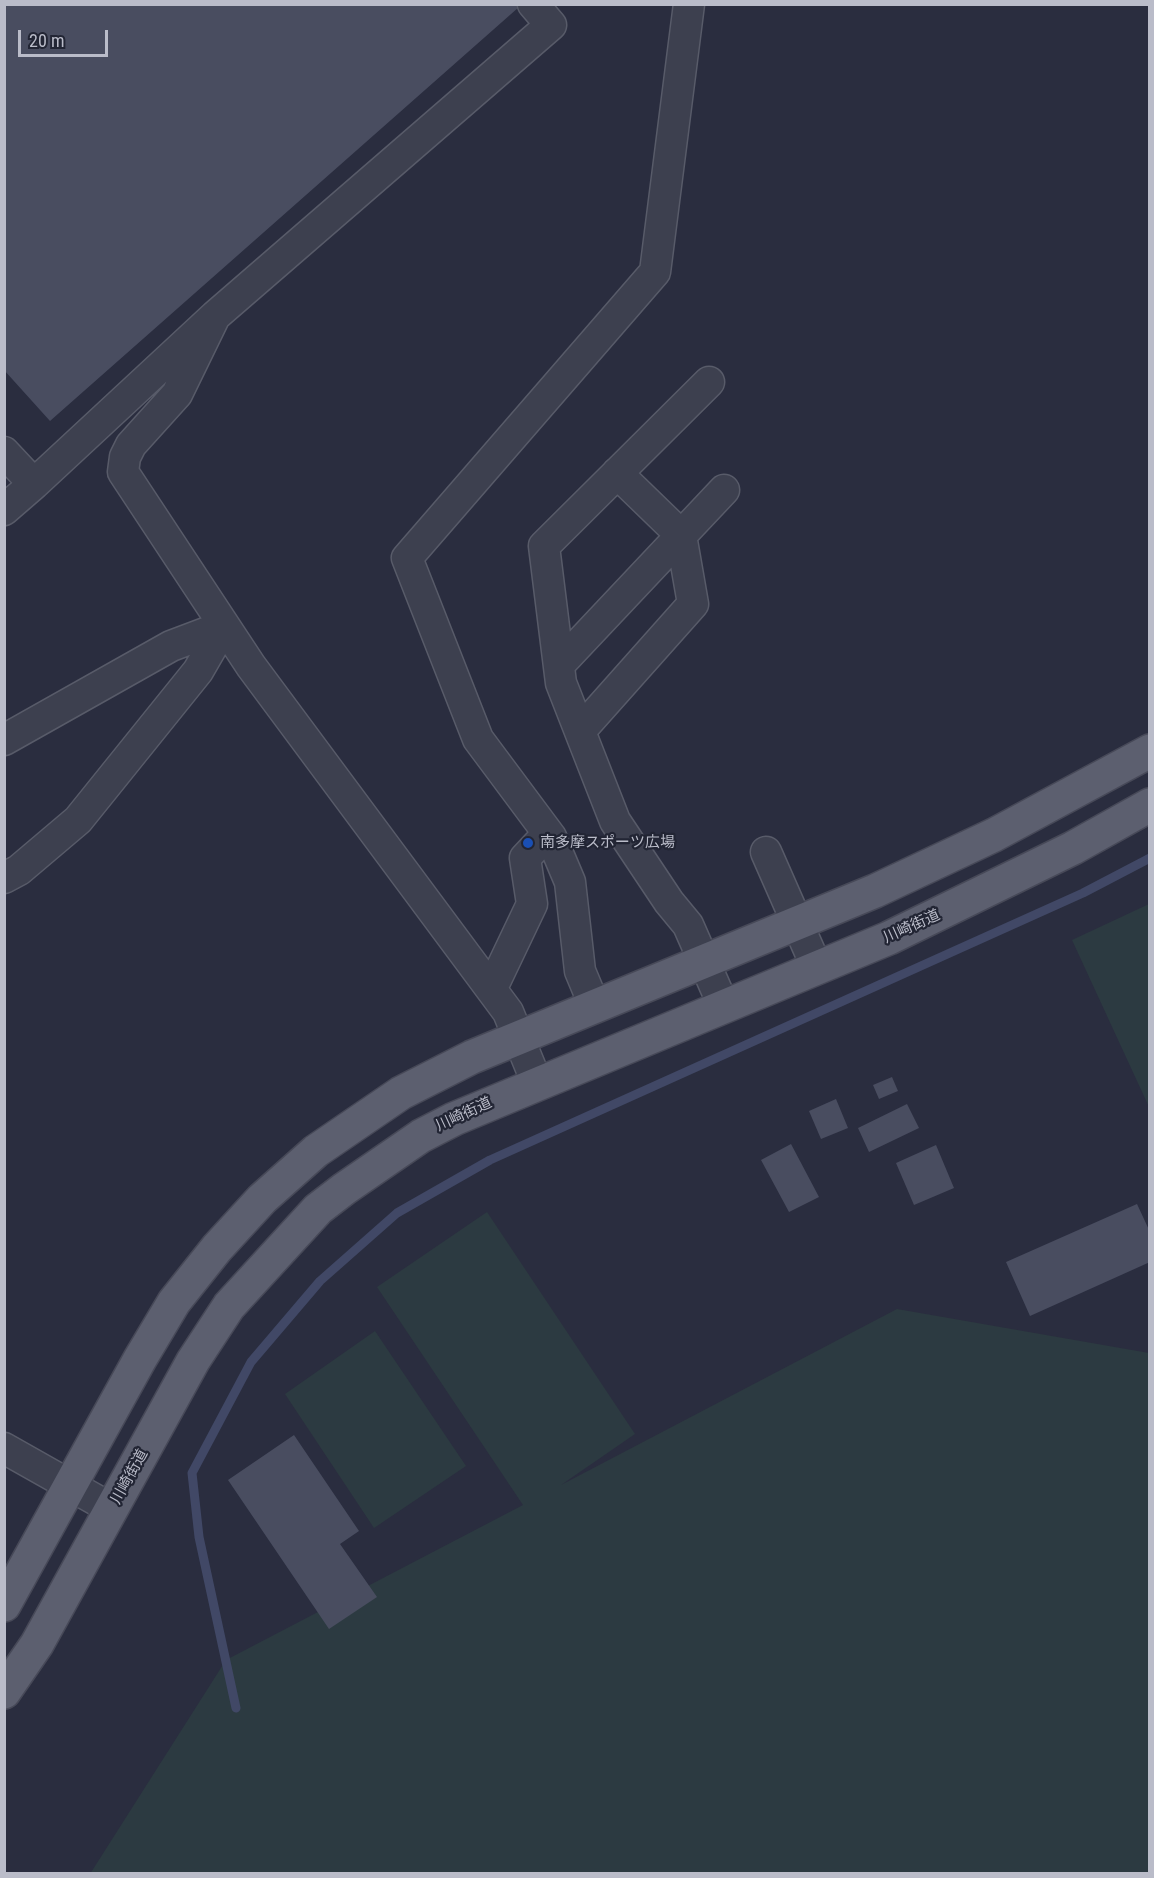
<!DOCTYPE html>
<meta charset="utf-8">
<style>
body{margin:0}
#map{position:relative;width:1154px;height:1878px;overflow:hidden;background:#2a2d3f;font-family:"Roboto Condensed",sans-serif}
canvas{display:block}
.frame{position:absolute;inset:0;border:6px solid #babcc9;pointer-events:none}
.scale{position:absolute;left:18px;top:30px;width:90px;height:27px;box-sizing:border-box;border:3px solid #babcc9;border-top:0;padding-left:8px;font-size:18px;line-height:21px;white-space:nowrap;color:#babcc9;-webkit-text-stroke:4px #222534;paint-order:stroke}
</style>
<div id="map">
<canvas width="1154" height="1878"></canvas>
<div class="frame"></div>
<div class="scale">20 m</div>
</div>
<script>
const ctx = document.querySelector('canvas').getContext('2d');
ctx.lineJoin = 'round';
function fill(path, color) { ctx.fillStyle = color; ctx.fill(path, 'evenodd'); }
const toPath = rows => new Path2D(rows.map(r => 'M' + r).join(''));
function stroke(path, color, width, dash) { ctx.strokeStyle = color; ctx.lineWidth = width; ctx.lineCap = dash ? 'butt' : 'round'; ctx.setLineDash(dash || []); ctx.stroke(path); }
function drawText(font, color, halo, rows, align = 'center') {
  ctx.font = font + ' "Roboto Condensed","Noto Sans JP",sans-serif'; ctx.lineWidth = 4.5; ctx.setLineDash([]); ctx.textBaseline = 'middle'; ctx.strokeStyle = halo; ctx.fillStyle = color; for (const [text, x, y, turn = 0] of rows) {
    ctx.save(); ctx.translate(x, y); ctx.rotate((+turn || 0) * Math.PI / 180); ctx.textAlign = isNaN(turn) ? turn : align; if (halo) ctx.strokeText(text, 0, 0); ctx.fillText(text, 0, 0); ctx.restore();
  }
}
const green = toPath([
 [1149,904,1149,1107,1072,940],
 [487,1212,635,1434,561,1485,897,1309,1149,1353,1149,1873,90,1874,226,1660,523,1505,377,1287],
 [375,1331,466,1466,374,1528,285,1394]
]);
const stream = toPath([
 [236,1708,199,1537,192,1473,251,1362,320,1281,397,1213,490,1160,1083,893,1150,858]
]);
const building = toPath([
 [4,4,517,4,519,7,50,421,4,370],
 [892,1077,898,1091,879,1099,873,1085],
 [836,1099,848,1128,821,1139,809,1111],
 [907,1104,919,1128,869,1152,858,1128],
 [791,1144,819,1197,789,1212,761,1160],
 [936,1145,954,1188,914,1205,896,1163],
 [1137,1204,1150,1232,1150,1262,1030,1316,1006,1262],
 [294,1435,359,1531,340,1544,377,1597,329,1629,228,1480]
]);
const minor = toPath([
 [215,316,177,394,131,445,125,457,123,472,251,666,508,1012,537,1083],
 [709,382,544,546,561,683,615,821,669,902,688,925,724,1007],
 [4,452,34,484,215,316,551,25,533,4],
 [4,510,34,484],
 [559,665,724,490],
 [580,731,693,604,681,535,617,473],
 [4,740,171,646,224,626],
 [766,852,817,968],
 [4,878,19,870,78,820,198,671,224,626],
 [492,988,532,904,525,858,541,841,551,837],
 [595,1007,580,971,570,882,551,837,478,739,407,558,655,272,689,4],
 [4,1448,112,1509]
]);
const major = toPath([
 [4,1605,140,1359,174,1302,217,1248,262,1199,316,1151,401,1093,472,1057,875,891,994,835,1150,751],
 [4,1692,37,1644,193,1361,229,1306,318,1209,344,1189,421,1136,454,1119,889,938,1073,848,1150,805]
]);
const markers = [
 [528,843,6,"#1a4fb4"]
];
const poiNames = [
 ["南多摩スポーツ広場",540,843]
];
const streetNames = [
 ["川崎街道",912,927,-24],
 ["川崎街道",464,1115,-25],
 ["川崎街道",130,1477,-61]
];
fill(green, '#2c3a41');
stroke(stream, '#414866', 9);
fill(building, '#494d60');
stroke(minor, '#585b69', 33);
stroke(major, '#474958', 36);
stroke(minor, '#3d404f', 30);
stroke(major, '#5c5f6f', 33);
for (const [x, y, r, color] of markers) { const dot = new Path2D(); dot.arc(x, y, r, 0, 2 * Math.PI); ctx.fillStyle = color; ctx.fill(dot); stroke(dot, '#222534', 2); }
drawText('15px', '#babcc9', '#222534', poiNames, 'left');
drawText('15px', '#babcc9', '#222534', streetNames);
</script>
